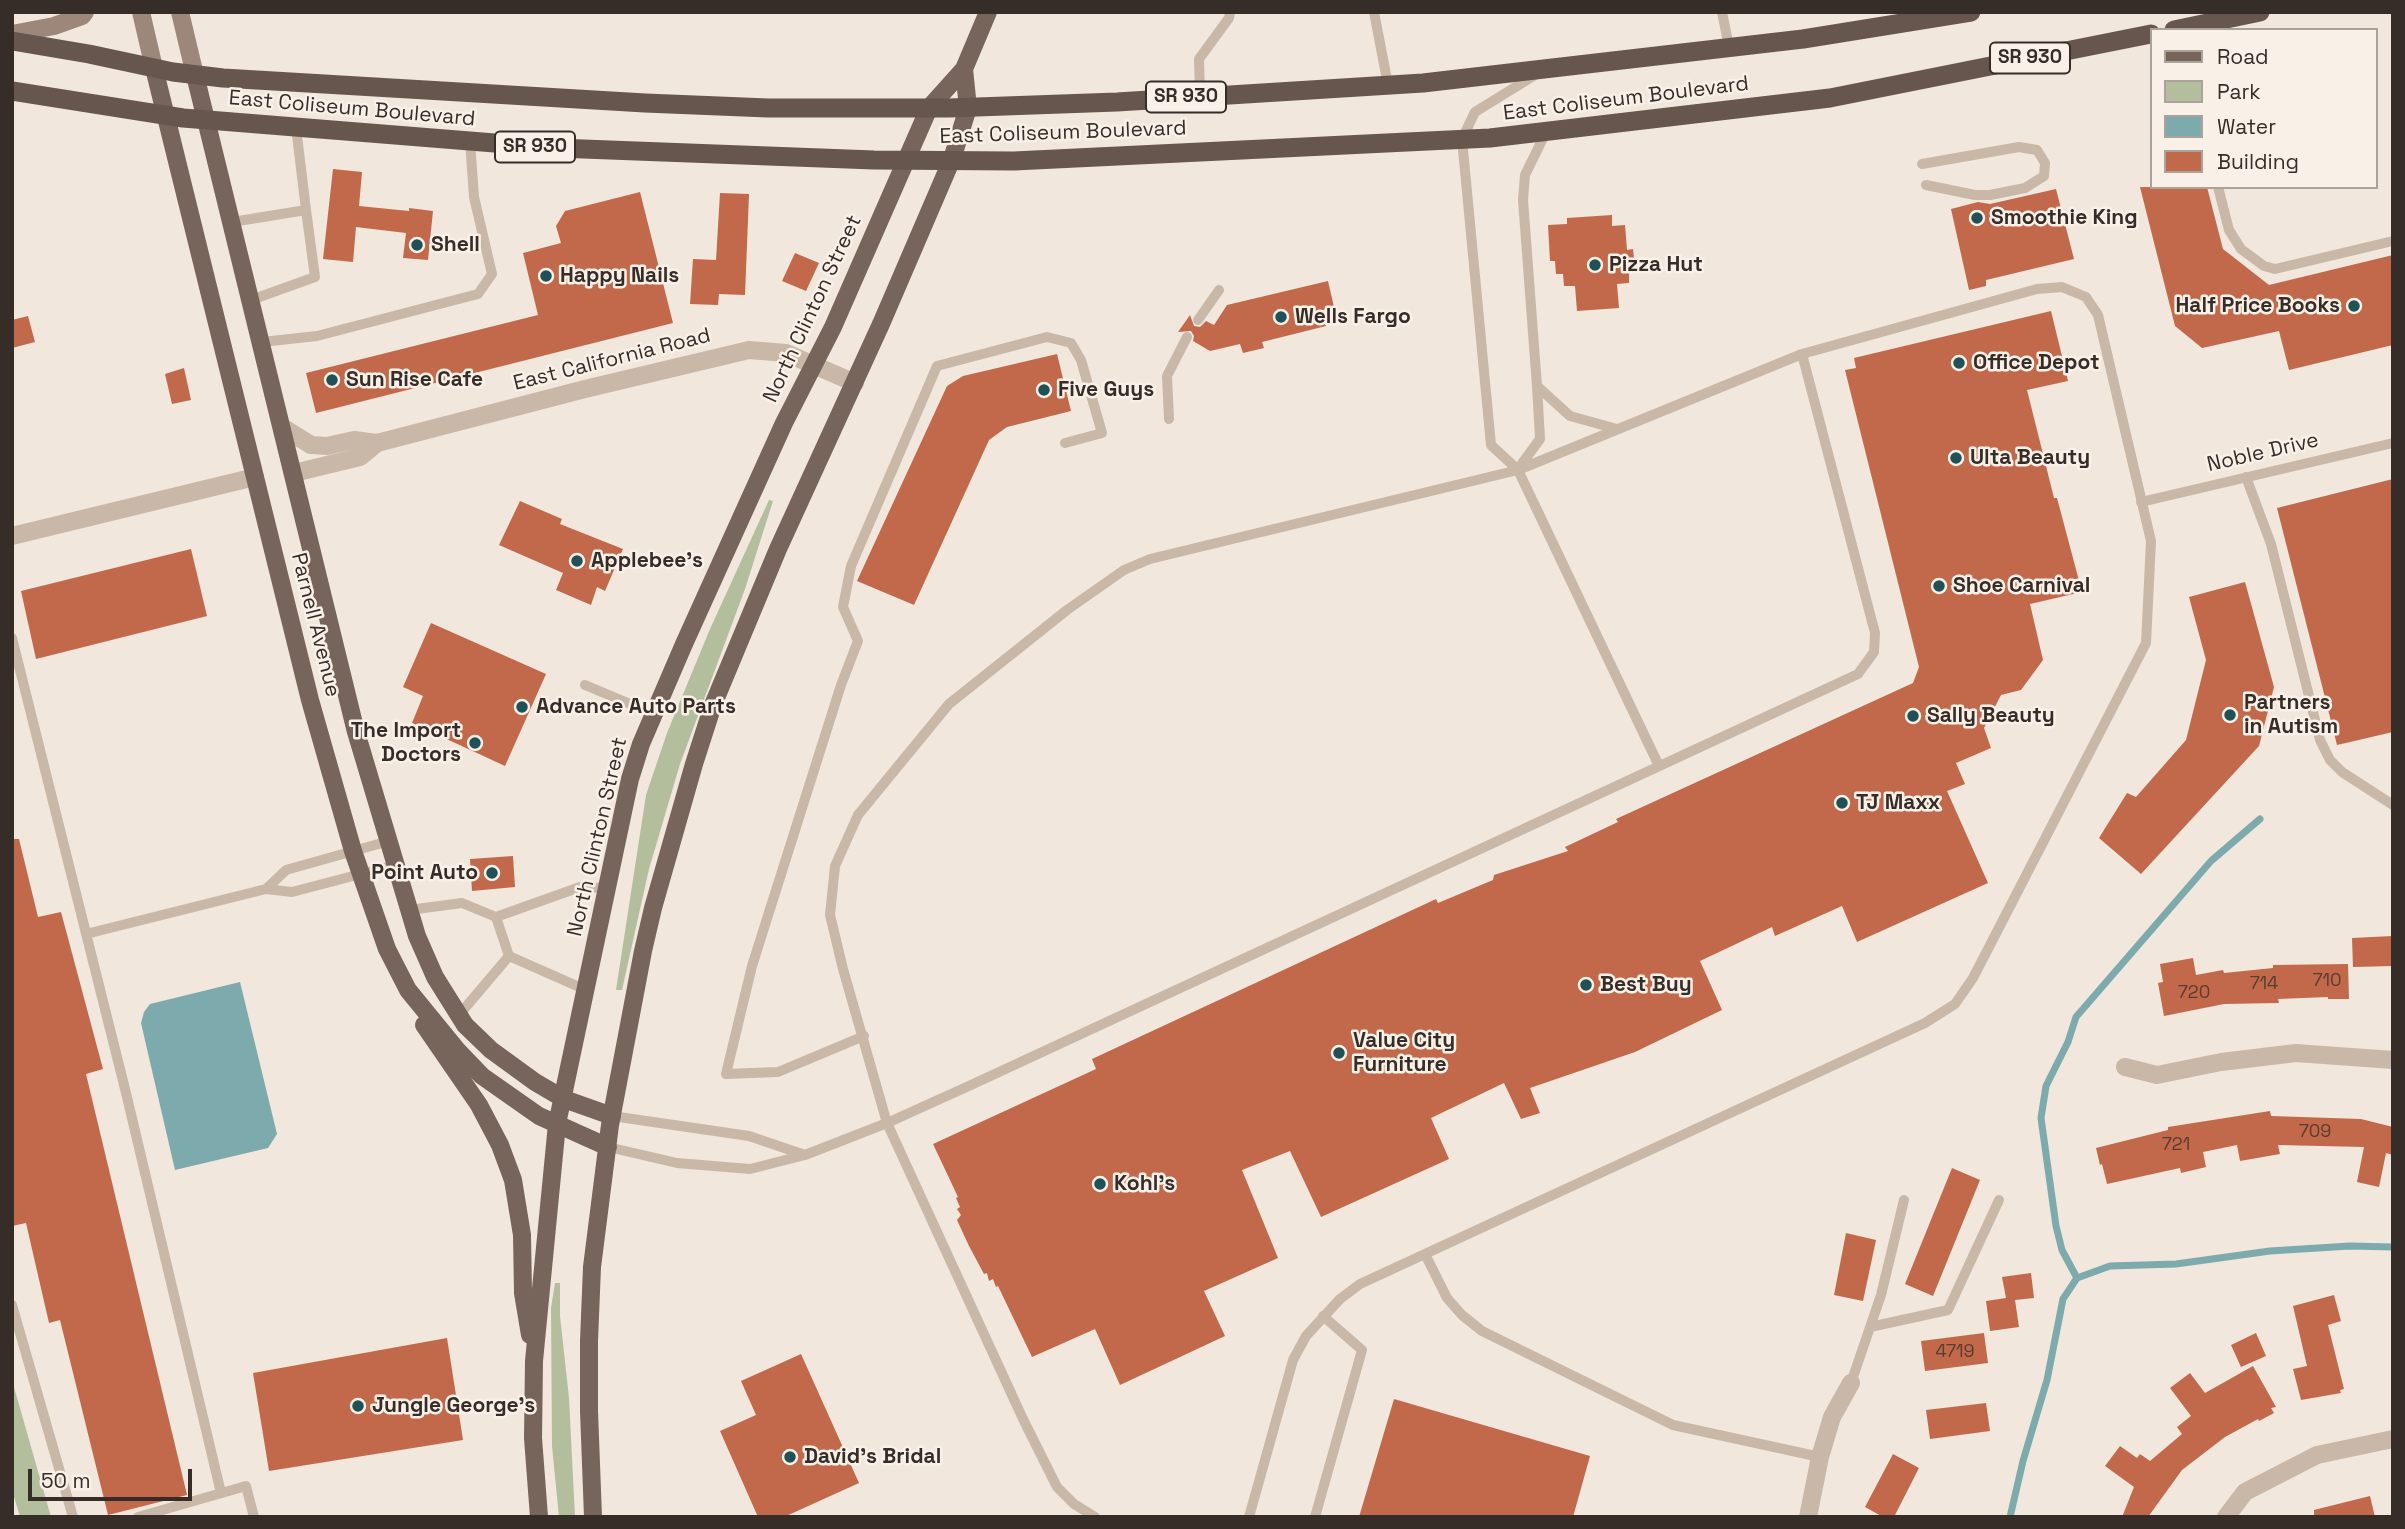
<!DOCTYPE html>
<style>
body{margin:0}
#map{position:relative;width:2405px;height:1529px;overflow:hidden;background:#f1e7dc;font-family:"Space Grotesk",sans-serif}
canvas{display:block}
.frame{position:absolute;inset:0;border:14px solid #362d28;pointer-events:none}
.legend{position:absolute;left:2150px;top:28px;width:228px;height:161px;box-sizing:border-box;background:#f9f1e8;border:2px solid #aba39b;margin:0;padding:9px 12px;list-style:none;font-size:21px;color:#362d28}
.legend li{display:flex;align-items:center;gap:14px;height:35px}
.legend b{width:35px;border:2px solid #aba39b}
.scale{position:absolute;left:28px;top:1469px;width:164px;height:32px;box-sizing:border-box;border:4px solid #362d28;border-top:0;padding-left:9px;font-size:21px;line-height:24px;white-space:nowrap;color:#362d28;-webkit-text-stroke:5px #f9f1e8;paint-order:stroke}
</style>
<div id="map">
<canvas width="2405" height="1529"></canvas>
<div class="frame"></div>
<ul class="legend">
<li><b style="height:9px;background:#77645a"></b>Road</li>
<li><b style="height:19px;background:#b3bf9c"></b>Park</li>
<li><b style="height:19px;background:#7caaad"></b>Water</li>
<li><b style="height:19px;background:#c1694a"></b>Building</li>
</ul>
<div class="scale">50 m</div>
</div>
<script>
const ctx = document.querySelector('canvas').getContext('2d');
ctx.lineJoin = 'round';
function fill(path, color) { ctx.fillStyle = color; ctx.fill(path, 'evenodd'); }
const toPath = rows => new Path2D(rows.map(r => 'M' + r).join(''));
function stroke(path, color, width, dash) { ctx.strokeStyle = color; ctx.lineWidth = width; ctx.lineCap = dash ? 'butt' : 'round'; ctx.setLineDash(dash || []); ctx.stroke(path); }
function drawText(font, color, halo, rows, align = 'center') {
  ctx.font = font + ' "Space Grotesk",sans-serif'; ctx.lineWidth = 5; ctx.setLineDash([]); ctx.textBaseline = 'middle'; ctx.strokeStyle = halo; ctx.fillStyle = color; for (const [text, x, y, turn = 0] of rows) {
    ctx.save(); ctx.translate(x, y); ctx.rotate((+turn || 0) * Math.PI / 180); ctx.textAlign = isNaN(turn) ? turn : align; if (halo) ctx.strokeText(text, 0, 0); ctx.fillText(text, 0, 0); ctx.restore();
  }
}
const green = toPath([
 [769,500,773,501,745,589,680,764,649,869,622,990,616,990,646,795,667,733,710,629],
 [555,1283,560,1283,560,1316,569,1398,575,1517,559,1517,552,1446,551,1308],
 [12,1380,51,1517,20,1517,12,1490]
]);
const water = toPath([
 [240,982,277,1134,268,1148,175,1170,141,1023,144,1012,150,1004]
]);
const stream = toPath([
 [2077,1278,2062,1250,2056,1226,2041,1118,2046,1086,2068,1042,2076,1017,2211,861,2260,819],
 [2010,1517,2023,1461,2047,1380,2063,1299,2077,1278,2110,1266,2176,1264,2270,1251,2350,1246,2393,1247]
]);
const building = toPath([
 [333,169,362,172,359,206,409,211,409,208,433,211,428,260,403,258,406,233,356,227,353,262,323,259],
 [2140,187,2207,187,2223,249,2269,285,2393,255,2393,345,2289,370,2279,331,2202,348,2175,326],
 [2056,189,2074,259,1986,280,1986,286,1969,290,1951,209,1978,202,1990,204],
 [640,192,673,323,316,413,306,373,538,315,523,253,561,243,556,226,565,211],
 [720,193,749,194,745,295,719,294,718,305,690,304,693,259,716,260],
 [1612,215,1612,226,1625,225,1627,250,1633,249,1635,269,1629,269,1629,283,1617,284,1619,308,1577,311,1575,286,1564,286,1563,274,1556,274,1555,261,1550,261,1548,225,1567,224,1567,218],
 [795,253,819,263,806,291,782,281],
 [1328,281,1334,307,1323,310,1326,326,1262,342,1264,348,1243,353,1240,344,1210,351,1193,341,1194,336,1191,331,1178,332,1190,315,1194,326,1200,327,1206,321,1214,325,1227,305],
 [2051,311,2068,381,2027,390,2054,498,2057,498,2082,592,2030,604,2043,660,2021,690,2001,695,1984,728,1991,748,1956,763,1965,784,1947,791,1988,883,1857,942,1842,906,1775,936,1772,927,1700,961,1722,1010,1635,1052,1530,1088,1540,1113,1521,1119,1504,1083,1431,1118,1449,1159,1321,1217,1290,1151,1242,1170,1278,1258,1204,1291,1225,1336,1120,1385,1095,1329,1032,1357,998,1286,996,1287,993,1279,989,1281,987,1273,984,1274,969,1246,957,1220,961,1215,957,1209,960,1207,956,1198,958,1197,933,1144,1096,1069,1092,1059,1436,899,1438,903,1493,880,1494,875,1568,851,1565,847,1618,822,1616,819,1913,683,1919,667,1845,370,1856,368,1854,358],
 [28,316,35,342,12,348,12,320],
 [1057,354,1071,411,1007,427,989,440,914,605,857,581,947,386,963,376],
 [184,368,191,400,172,404,165,374],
 [2393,479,2393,732,2337,745,2277,508],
 [520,501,562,519,560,524,623,549,605,591,597,587,591,605,556,590,563,573,499,545],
 [191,549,207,616,36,659,21,591],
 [2245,582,2274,687,2259,746,2141,874,2099,838,2127,793,2136,797,2186,740,2206,660,2189,597],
 [431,623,546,674,505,766,412,723,423,696,403,687],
 [12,839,19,839,38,917,61,912,103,1069,86,1074,187,1495,108,1515,60,1320,49,1323,26,1223,12,1226],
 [513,856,515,887,472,891,470,859],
 [2393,936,2393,966,2353,967,2352,938],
 [2193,958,2196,975,2223,970,2224,973,2273,968,2273,965,2348,964,2349,999,2328,999,2328,997,2278,999,2279,1003,2224,1004,2164,1016,2158,983,2163,982,2160,964],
 [2270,1111,2271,1116,2361,1119,2393,1127,2393,1155,2386,1153,2379,1187,2357,1182,2364,1147,2278,1145,2280,1154,2240,1161,2237,1145,2203,1152,2206,1167,2181,1173,2180,1168,2107,1184,2102,1164,2100,1165,2096,1148,2168,1130,2168,1127],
 [1952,1168,1980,1180,1933,1296,1905,1284],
 [1846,1233,1876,1240,1863,1301,1834,1295],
 [2031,1273,2034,1298,2015,1300,2019,1327,1990,1331,1986,1301,2006,1298,2002,1277],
 [2334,1295,2341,1321,2328,1325,2344,1389,2340,1390,2341,1393,2301,1400,2293,1369,2307,1366,2293,1306],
 [1984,1333,1988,1363,1925,1371,1921,1341],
 [2256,1333,2266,1356,2241,1367,2231,1345],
 [447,1338,463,1440,269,1471,253,1373],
 [801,1354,859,1483,784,1517,758,1517,720,1431,756,1415,741,1381],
 [2253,1366,2276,1407,2271,1408,2274,1413,2259,1421,2258,1419,2225,1437,2182,1470,2148,1517,2122,1517,2134,1487,2105,1466,2120,1446,2137,1458,2140,1454,2150,1461,2182,1434,2177,1427,2191,1416,2170,1388,2190,1373,2205,1393],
 [1394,1399,1590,1456,1573,1517,1359,1517],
 [1986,1403,1990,1431,1930,1439,1926,1410],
 [1893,1454,1919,1468,1894,1517,1883,1517,1865,1507],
 [2370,1496,2375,1517,2314,1517,2314,1510]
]);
const service = toPath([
 [1374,12,1388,85],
 [1722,12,1729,47],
 [1535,75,1475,112,1462,139,1491,445,1518,470,1659,766],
 [1200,96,1199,59,1229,18,1230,12],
 [1546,132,1525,175,1523,200,1537,386,1570,416,1617,429],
 [1922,164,2019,147,2037,150,2045,163,2044,176,2025,188,1990,195,1975,195,1926,185],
 [2218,187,2229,230,2241,249,2264,266,2275,269,2393,241],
 [232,222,306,210,296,127],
 [251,300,315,277,306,210],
 [1198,320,1219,290],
 [262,342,317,336,478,294,492,274,474,197,470,141],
 [1169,419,1167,376,1187,337],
 [1518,469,1540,439,1537,386],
 [2246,477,2271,544,2320,740,2330,760,2342,772,2393,805],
 [2141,502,2393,443],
 [12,638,126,1093,221,1493],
 [585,685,654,714],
 [266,889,286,870,389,841],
 [409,910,462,903,496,917,509,956,586,990],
 [496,917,580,887,607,888],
 [86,934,266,889,292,892,395,865],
 [459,1015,509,956],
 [864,1036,778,1072,726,1074,752,966,841,685,858,641,843,607,851,566,937,366,1047,337,1071,343,1081,360,1102,433,1065,443],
 [612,1116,749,1136,805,1155],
 [608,1147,677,1163,750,1169,805,1155,887,1123,971,1085,1858,674,1874,652,1875,633,1802,354],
 [1425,1254,1447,1298,1462,1315,1482,1331,1673,1425,1820,1457],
 [12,1305,73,1517],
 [1870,1327,1948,1310,1999,1200],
 [1851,1383,1881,1295,1904,1200],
 [138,1517,246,1486,254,1517],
 [1095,1517,1074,1504,1057,1487,1023,1419,887,1123,843,969,830,915,835,866,858,815,885,782,949,704,1067,610,1124,570,1150,559,1518,470,1802,354,2037,289,2062,287,2086,297,2098,315,2151,541,2146,643,1973,978,1955,1004,1925,1023,1360,1284,1340,1299,1306,1336,1293,1360,1249,1517],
 [1315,1517,1362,1350,1323,1316]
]);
const minor = toPath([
 [282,427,311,445,327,446,354,440,377,443,585,389,749,350,786,353,855,383],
 [294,473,360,457,377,443],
 [12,536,255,477],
 [2125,1067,2157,1075,2221,1062,2296,1053,2393,1060],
 [1808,1517,1820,1457,1832,1417,1851,1383],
 [2226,1517,2245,1492,2317,1455,2393,1439]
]);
const secondary = toPath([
 [141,12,154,68],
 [180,12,195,75],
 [12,34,54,26,82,16,85,12]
]);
const primary = toPath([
 [154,68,310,700,353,851,387,949,408,990,457,1050,482,1076,539,1116,608,1147],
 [195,75,356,732,417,936,435,977,465,1025,491,1050,535,1082,564,1099,612,1116],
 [424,1025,479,1105,500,1145,513,1180,522,1235,523,1293,530,1335],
 [539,1517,533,1438,534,1361,557,1124,630,779,641,744,684,644,784,423,833,327,929,108,964,69,988,12],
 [593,1517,589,1411,589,1341,592,1267,610,1125,643,951,653,908,694,764,713,705,778,549,881,324,952,159,968,108,964,69]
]);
const trunk = toPath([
 [2174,30,2260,12],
 [12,41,89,54,173,72,223,78,645,103,768,108,949,108,1117,102,1423,83,1803,39,1971,12],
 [12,91,183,118,557,148,874,160,1014,161,1490,138,1830,98,2151,34]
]);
const markers = [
 [1977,218,7,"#1f5156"],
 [417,245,7,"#1f5156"],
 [1595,265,7,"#1f5156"],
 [546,276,7,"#1f5156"],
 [2354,306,7,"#1f5156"],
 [1281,317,7,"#1f5156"],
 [1959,363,7,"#1f5156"],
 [332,380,7,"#1f5156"],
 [1044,390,7,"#1f5156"],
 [1956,458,7,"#1f5156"],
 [577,561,7,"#1f5156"],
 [1939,586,7,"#1f5156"],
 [522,707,7,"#1f5156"],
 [2230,715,7,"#1f5156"],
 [1913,716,7,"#1f5156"],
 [475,743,7,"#1f5156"],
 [1842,803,7,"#1f5156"],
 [492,873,7,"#1f5156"],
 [1586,985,7,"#1f5156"],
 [1339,1053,7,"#1f5156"],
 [1100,1184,7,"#1f5156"],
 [358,1406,7,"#1f5156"],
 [790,1457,7,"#1f5156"]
];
const numberNames = [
 ["710",2327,981],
 ["714",2264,984],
 ["720",2194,993],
 ["709",2315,1132],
 ["721",2176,1145],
 ["4719",1955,1352]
];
const shields = [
 [2030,58,80],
 [1186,97,80],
 [535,147,80]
];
const shieldNames = [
 ["SR 930",2030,58],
 ["SR 930",1186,97],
 ["SR 930",535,147]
];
const streetNames = [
 ["East Coliseum Boulevard",1626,99,-7],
 ["East Coliseum Boulevard",352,109,5],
 ["East Coliseum Boulevard",1063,133,-2],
 ["North Clinton Street",813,309,-65],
 ["East California Road",612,360,-14],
 ["Noble Drive",2263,453,-13],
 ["Parnell Avenue",315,625,76],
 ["North Clinton Street",598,837,-77]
];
const poiNames = [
 ["Smoothie King",1991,218],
 ["Shell",431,245],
 ["Pizza Hut",1609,265],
 ["Happy Nails",560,276],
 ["Half Price Books",2340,306,"right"],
 ["Wells Fargo",1295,317],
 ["Office Depot",1973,363],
 ["Sun Rise Cafe",346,380],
 ["Five Guys",1058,390],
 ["Ulta Beauty",1970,458],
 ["Applebee's",591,561],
 ["Shoe Carnival",1953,586],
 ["Partners",2244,703],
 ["in Autism",2244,727],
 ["Advance Auto Parts",536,707],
 ["Sally Beauty",1927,716],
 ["The Import",461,731,"right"],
 ["Doctors",461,755,"right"],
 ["TJ Maxx",1856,803],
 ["Point Auto",478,873,"right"],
 ["Best Buy",1600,985],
 ["Value City",1353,1041],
 ["Furniture",1353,1065],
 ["Kohl's",1114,1184],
 ["Jungle George's",372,1406],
 ["David's Bridal",804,1457]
];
fill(green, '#b3bf9c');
fill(water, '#7caaad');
stroke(stream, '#7caaad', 7);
fill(building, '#c1694a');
stroke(service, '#c9b8a8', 10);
stroke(minor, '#c9b8a8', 18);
stroke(secondary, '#9c877a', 18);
stroke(primary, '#77645a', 18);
stroke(trunk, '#66564d', 19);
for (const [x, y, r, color] of markers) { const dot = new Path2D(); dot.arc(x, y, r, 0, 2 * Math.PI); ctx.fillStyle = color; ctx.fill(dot); stroke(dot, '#f9f1e8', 2.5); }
drawText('18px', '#593c30', null, numberNames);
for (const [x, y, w] of shields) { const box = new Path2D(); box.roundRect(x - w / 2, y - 15.5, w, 31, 5); ctx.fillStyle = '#f9f1e8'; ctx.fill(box); stroke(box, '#362d28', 2); }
drawText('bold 19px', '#362d28', null, shieldNames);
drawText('21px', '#362d28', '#f9f1e8', streetNames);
drawText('bold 21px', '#362d28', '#f9f1e8', poiNames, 'left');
</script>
